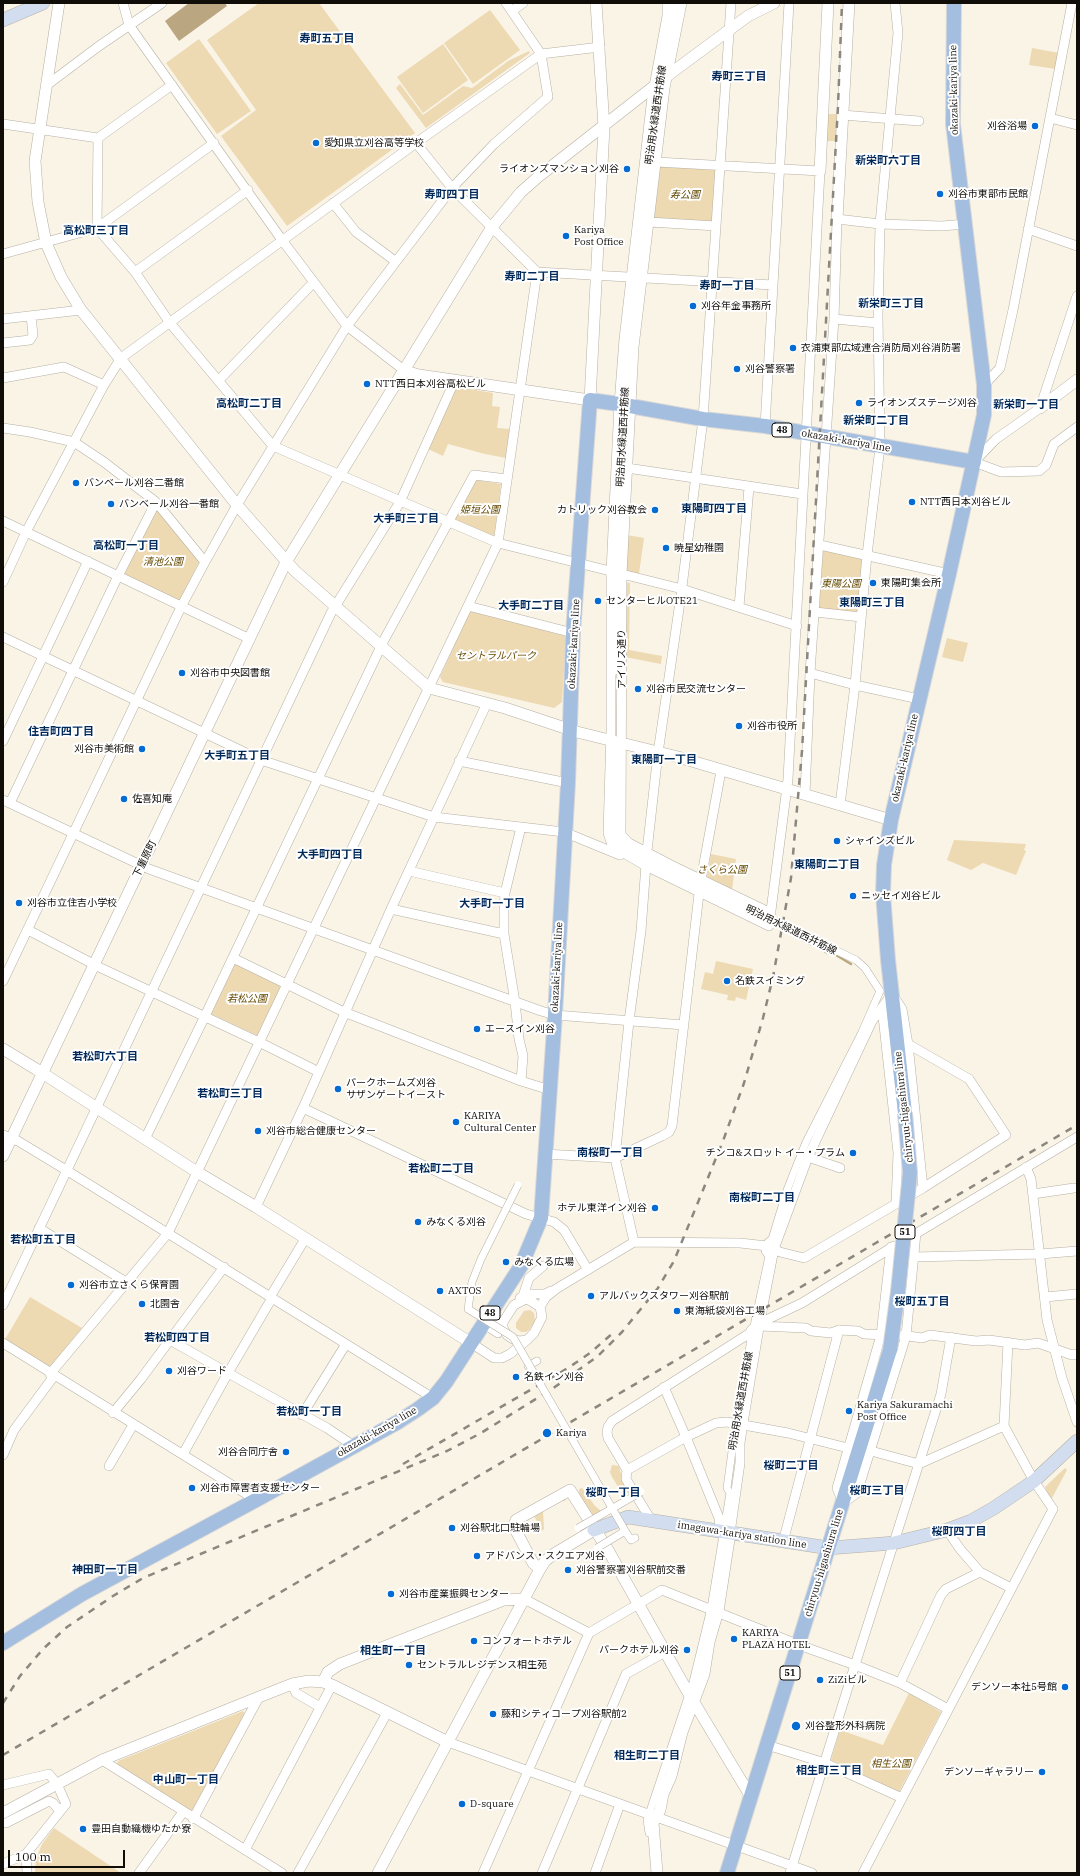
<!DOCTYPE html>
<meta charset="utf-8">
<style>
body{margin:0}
#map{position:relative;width:1080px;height:1876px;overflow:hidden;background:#faf4e7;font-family:"IBM Plex Serif",serif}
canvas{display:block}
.frame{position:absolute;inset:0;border:4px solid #100d09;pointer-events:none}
.scale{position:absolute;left:8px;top:1850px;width:117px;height:18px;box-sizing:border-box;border:2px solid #100d09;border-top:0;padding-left:5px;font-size:12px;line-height:14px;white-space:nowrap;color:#100d09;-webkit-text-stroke:3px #fff;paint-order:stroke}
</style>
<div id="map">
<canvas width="1080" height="1876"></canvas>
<div class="frame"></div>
<div class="scale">100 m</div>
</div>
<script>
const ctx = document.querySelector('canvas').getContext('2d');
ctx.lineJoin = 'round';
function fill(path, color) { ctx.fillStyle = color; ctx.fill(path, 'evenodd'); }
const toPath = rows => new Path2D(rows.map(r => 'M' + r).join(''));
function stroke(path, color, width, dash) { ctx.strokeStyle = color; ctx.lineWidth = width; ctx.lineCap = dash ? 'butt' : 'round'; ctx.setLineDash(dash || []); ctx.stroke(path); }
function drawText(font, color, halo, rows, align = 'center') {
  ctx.font = font + ' "IBM Plex Serif","Noto Sans JP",serif'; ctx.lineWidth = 4; ctx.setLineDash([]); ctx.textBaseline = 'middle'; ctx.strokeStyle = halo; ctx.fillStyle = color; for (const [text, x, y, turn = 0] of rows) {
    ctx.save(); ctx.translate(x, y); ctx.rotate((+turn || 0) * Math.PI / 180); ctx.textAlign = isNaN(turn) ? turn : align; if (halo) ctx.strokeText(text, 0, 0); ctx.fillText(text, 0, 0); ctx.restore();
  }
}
const green = toPath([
 [259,3,319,3,415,133,287,226,221,136,256,110,207,40],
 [490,10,520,50,473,84,444,43],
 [199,39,251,111,217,134,166,63],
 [443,44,468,80,423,113,397,77],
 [1032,48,1059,53,1056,69,1029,65],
 [529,51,530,53,426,128,396,88,400,84,423,115,463,86,472,88,508,61],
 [825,114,839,114,838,141,825,141],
 [659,166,716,170,713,223,653,219],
 [457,387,493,393,492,406,500,407,497,428,510,429,506,458,485,454,448,444,443,456,428,449],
 [476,480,501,484,494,537,454,520],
 [157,509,200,560,179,602,124,575],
 [627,535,644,538,639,574,626,571],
 [823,549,864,559,858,613,819,609],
 [625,582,630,583,629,650,662,656,661,664,625,657],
 [470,611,566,636,562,702,554,708,443,682,440,677],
 [947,638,968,643,963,662,942,657],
 [954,840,1026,844,1024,850,1026,851,1016,875,983,863,971,870,947,860],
 [711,854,736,859,732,890,707,877],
 [716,961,753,969,746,1000,736,997,735,1001,727,1000,728,995,701,989,705,972,713,974],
 [235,962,283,984,258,1036,211,1014],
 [30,1297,82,1328,48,1369,4,1341],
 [530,1310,534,1313,535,1321,529,1330,526,1332,521,1332,516,1328,516,1323,524,1311],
 [612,1465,619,1466,622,1478,628,1489,628,1492,622,1493,612,1477,610,1472],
 [1065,1468,1067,1470,1052,1498,1050,1499,1045,1487],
 [582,1488,595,1506,601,1511,596,1516,590,1513,579,1493,579,1489],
 [566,1497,565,1501,559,1501,543,1511,544,1529,542,1531,534,1516],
 [909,1693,941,1712,899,1792,831,1760,840,1730,883,1745],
 [243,1711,246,1715,194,1810,191,1811,117,1764,118,1761],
 [54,1828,121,1873,35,1873,36,1859,42,1844]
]);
const water = toPath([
 [189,3,225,3,227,6,179,41,165,21]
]);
const stream = toPath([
 [806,932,819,938],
 [820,947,827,953,831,952,851,964]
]);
const pedestrian = toPath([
 [615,671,616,573,629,339,657,93,675,3],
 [615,744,614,833,616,840,621,845,795,932,810,941,829,947,856,960,865,968,880,991,862,1032,806,1142,787,1190,772,1239,768,1242,765,1251,769,1256,754,1326,750,1330,749,1338,751,1340,736,1422,727,1488,730,1493,711,1608,693,1682,647,1820,649,1833],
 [496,1319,500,1322,498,1334,490,1329,496,1319],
 [528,1366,537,1361],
 [627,1534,631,1540,635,1538]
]);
const minor = toPath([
 [123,3,129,25,282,240,347,326,405,371],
 [682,3,665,88,634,347,622,574,621,835,629,843,671,865,771,913],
 [512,11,523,3],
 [47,85,99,46,162,3],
 [842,115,919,121],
 [1050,118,1077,125],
 [3,124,98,138,172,85],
 [98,138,97,228,135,272,170,323,273,446,498,543,682,589,797,626],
 [416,143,452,188,537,272],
 [656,162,820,171,788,779,769,926,646,866,617,849,611,842,608,833,611,732,611,572,619,404,624,339,652,97,667,16,667,3],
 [333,203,356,232,395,261],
 [649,222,716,226],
 [1028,229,1077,246],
 [3,254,97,228,214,143],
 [135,272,248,190],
 [1077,296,1040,408,996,439,974,462,1001,472,1039,471,1046,465,1054,444,1077,427],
 [3,319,81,310],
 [834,319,878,323],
 [3,343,30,340,33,335,31,316],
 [3,378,64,367,104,385],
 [219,380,314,282],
 [984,385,1000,368,1013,310,1072,3],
 [765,426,789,3],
 [3,428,30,432,74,442,104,462,156,502,205,562],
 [627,468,802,494],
 [3,521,250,639],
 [820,545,949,574],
 [3,582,26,532,104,385,121,358,416,143,541,54,600,47],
 [468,606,573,633],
 [739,607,749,487],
 [815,612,861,617],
 [3,637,261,760,434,817,564,832,620,855],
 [810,673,855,685,919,699],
 [3,741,88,561],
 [459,761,568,783],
 [721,771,700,885,672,1126,669,1132,662,1136,615,1158,629,1021,641,931,647,851,658,753,681,595,703,419,731,3],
 [805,795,810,673,834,319,837,219,880,224,942,226,965,224],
 [3,800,149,869,541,1011,555,1015,684,1025],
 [10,803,118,576,156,502],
 [840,805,855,685,867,555,880,447,878,316,880,224,898,33,895,3],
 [521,827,505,893,504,910,504,934,515,1002,519,1039,523,1056,521,1081],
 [409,871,505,893],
 [391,909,504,934],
 [28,930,101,968,261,1043,319,1072],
 [233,958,344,1012,521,1081,550,1090],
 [3,981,181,607,205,562,237,505,347,326,452,188,494,144,548,97,541,54,506,3],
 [882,1007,898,1153,896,1204],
 [303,1108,526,1214,554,1222,564,1230,588,1270],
 [3,1135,18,1141,66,1170,433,1398],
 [145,1139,205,1016,384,640,474,475,507,479],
 [545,1154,615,1158,634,1242],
 [808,1157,840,1168],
 [1026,1167,1031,1179,1047,1320,1062,1378,1077,1422],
 [1033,1194,1074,1188],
 [256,1207,303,1108,391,909,487,703],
 [39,1228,126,1282],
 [912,1236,1077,1137],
 [891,1247,881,1335,837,1488,843,1503,857,1493,906,1336,916,1233],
 [914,1257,1040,1254,1077,1251],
 [523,1296,529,1278,543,1266],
 [270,1297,305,1239],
 [1045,1297,1077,1294],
 [272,1298,228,1373,327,1428,354,1446],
 [520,1298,530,1294,545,1294,551,1291],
 [3,1305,331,613,400,502,455,380],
 [540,1307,546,1297,556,1289,634,1242,740,1243,767,1246,780,1252,804,1258,923,1188,1006,1135,969,1079,908,1044],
 [759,1326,766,1320,802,1303,894,1246],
 [759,1326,806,1328,811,1331,831,1333,839,1330,858,1331,864,1334,887,1335],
 [902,1335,922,1338,930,1335,976,1341,989,1340,1025,1345,1038,1343,1072,1355,1077,1354],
 [170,1340,228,1373,183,1454],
 [3,1343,256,1500],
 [471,1343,494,1358,502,1358,510,1354,527,1340,534,1333,542,1317,540,1307,531,1301,526,1299,514,1305,503,1322,503,1328,507,1335,513,1339,519,1341,527,1340],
 [50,1374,168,1233,498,543,537,272,773,285],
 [113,1413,141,1379,224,1267],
 [302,1415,346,1344],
 [871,1451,919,1464,1004,1426],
 [3,1455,14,1430,54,1376],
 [109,1466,133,1425],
 [627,1470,686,1437,664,1387],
 [651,1520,626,1479,627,1470,608,1438,607,1432,608,1427,612,1421,750,1333,758,1333],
 [947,1530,960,1549,980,1572,1011,1588],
 [720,1531,719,1518,686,1437,716,1423,727,1422,788,1433,848,1448],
 [730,1533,740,1463,740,1443,743,1423,761,1316,774,1249,808,1157,872,1021,892,994,902,1009,908,1044,923,1188],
 [783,1542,839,1330],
 [523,1599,530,1602,589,1633],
 [900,1683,948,1709],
 [292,1684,296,1693,320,1707],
 [448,1742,812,1873],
 [767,1745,825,1763,902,1798],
 [102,1760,282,1873],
 [3,1785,49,1774,57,1784,66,1804,26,1854,3,1864],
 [193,1819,259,1697],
 [6,1823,49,1801,53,1803,60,1811],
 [245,1850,332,1685],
 [26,1854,27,1873],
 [139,1873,183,1812],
 [298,1873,387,1713],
 [483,1873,589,1633,662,1590,799,1645,855,1665,941,1394,951,1337],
 [542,1873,626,1674,665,1652],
 [595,1873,620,1804],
 [790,1873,855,1665,900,1683,941,1595,946,1589,980,1572],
 [863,1873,1053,1509,1034,1481,1004,1426,1008,1342]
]);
const tertiary = toPath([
 [59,3,35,161,38,202,46,243,61,277,81,310,237,505,295,571,429,688,505,708,577,732,678,757,891,820],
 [820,171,828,3],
 [837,219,849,3],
 [405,371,419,375,590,400,604,127,596,3],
 [1040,408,1077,380],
 [3,1049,36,1069,197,1172,256,1207,471,1343],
 [3,1156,286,562,492,227,521,192,538,177,667,76,748,16,774,3],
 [540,1569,533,1563,514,1527,516,1520,570,1490,608,1550,686,1689,751,1797],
 [323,1682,328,1672,340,1664,504,1600,523,1599],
 [3,1813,102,1760,259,1697,292,1684,309,1681,323,1682,332,1685,448,1742],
 [378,1873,540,1569,545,1561,554,1554,594,1530],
 [657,1873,653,1823,660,1810,663,1794,671,1776,682,1732,704,1674,709,1642,718,1611,730,1533]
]);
const secondary = toPath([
 [3,20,43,3],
 [594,1530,628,1517,829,1548,894,1543,947,1530,971,1521,994,1508,1034,1481,1077,1441]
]);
const primary = toPath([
 [905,1113,888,960,883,894,884,865,891,820,949,574,984,415,984,385,953,124,954,3],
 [3,1643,82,1594,256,1500,398,1422,418,1409,433,1398,446,1382,521,1266,541,1218,555,1015,568,783,573,633,590,400,619,404,703,419,765,426,974,462],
 [727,1873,890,1350]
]);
const rail = toPath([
 [403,1464,568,1368,590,1353,613,1333],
 [3,1703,20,1676,43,1649,67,1627,113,1596,143,1578,447,1451,481,1433,552,1389,598,1356,622,1332,658,1288,674,1261,723,1141,744,1083,763,1018,773,977,791,878,802,751,838,106,842,3],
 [3,1755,1077,1125]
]);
const pedestrianBridge = toPath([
 [518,1185,481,1259,472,1282,468,1309,513,1337,627,1534],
 [578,1528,641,1492],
 [597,1548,625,1531]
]);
const primaryBridge = toPath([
 [890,1350,898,1292,910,1173,905,1113]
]);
const markers = [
 [1035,126,4,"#046bd3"],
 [316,143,4,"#046bd3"],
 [627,169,4,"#046bd3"],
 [940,194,4,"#046bd3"],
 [566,236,4,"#046bd3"],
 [693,306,4,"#046bd3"],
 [793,348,4,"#046bd3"],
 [737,369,4,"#046bd3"],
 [367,384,4,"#046bd3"],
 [859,403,4,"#046bd3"],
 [76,483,4,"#046bd3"],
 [912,502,4,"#046bd3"],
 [111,504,4,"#046bd3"],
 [655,510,4,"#046bd3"],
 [666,548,4,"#046bd3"],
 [873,583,4,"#046bd3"],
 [598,601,4,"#046bd3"],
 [182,673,4,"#046bd3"],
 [638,689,4,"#046bd3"],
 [739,726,4,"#046bd3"],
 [142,749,4,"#046bd3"],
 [124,799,4,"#046bd3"],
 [837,841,4,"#046bd3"],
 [853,896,4,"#046bd3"],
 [19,903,4,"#046bd3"],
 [727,981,4,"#046bd3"],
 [477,1029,4,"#046bd3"],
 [338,1089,4,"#046bd3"],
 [456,1122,4,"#046bd3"],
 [258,1131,4,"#046bd3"],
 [853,1153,4,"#046bd3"],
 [655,1208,4,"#046bd3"],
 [418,1222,4,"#046bd3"],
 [506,1262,4,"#046bd3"],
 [71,1285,4,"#046bd3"],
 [440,1291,4,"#046bd3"],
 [591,1296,4,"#046bd3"],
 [142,1304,4,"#046bd3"],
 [677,1311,4,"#046bd3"],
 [169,1371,4,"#046bd3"],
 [516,1377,4,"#046bd3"],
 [849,1411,4,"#046bd3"],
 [547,1433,5,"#046bd3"],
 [286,1452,4,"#046bd3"],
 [192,1488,4,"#046bd3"],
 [452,1528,4,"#046bd3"],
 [477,1556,4,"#046bd3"],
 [568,1570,4,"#046bd3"],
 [391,1594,4,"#046bd3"],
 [734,1639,4,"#046bd3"],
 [474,1641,4,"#046bd3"],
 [687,1650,4,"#046bd3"],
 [409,1665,4,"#046bd3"],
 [820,1680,4,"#046bd3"],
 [1065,1687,4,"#046bd3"],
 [493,1714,4,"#046bd3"],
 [796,1726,5,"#046bd3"],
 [1042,1772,4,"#046bd3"],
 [462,1804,4,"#046bd3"],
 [83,1829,4,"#046bd3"]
];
const shields = [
 [782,430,20],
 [905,1232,20],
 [490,1313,20],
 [790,1673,20]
];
const shieldNames = [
 ["48",782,430],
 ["51",905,1232],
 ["48",490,1313],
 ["51",790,1673]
];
const streetNames = [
 ["okazaki-kariya line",954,90,-91],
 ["明治用水緑道西井筋線",656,115,-82],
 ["明治用水緑道西井筋線",623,437,-87],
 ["okazaki-kariya line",846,441,10],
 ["okazaki-kariya line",574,644,-87],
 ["アイリス通り",622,659,-90],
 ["okazaki-kariya line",905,758,-77],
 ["下重原町",145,859,-64],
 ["明治用水緑道西井筋線",791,930,26],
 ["okazaki-kariya line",557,967,-87],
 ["chiryuu-higashiura line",904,1107,-96],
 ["明治用水緑道西井筋線",741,1401,-80],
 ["okazaki-kariya line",377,1432,-30],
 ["imagawa-kariya station line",742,1535,9],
 ["chiryuu-higashiura line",824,1563,-73]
];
const poiNames = [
 ["刈谷浴場",1027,126,"right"],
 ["愛知県立刈谷高等学校",324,143],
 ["ライオンズマンション刈谷",619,169,"right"],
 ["刈谷市東部市民館",948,194],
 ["Kariya",574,230],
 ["Post Office",574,242],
 ["刈谷年金事務所",701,306],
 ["衣浦東部広域連合消防局刈谷消防署",801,348],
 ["刈谷警察署",745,369],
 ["NTT西日本刈谷高松ビル",375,384],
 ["ライオンズステージ刈谷",867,403],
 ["バンベール刈谷二番館",84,483],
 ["NTT西日本刈谷ビル",920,502],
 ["バンベール刈谷一番館",119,504],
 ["カトリック刈谷教会",647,510,"right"],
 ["暁星幼稚園",674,548],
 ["東陽町集会所",881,583],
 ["センターヒルOTE21",606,601],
 ["刈谷市中央図書館",190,673],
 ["刈谷市民交流センター",646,689],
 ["刈谷市役所",747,726],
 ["刈谷市美術館",134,749,"right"],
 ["佐喜知庵",132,799],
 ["シャインズビル",845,841],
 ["ニッセイ刈谷ビル",861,896],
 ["刈谷市立住吉小学校",27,903],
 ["名鉄スイミング",735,981],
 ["エースイン刈谷",485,1029],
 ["パークホームズ刈谷",346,1083],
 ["サザンゲートイースト",346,1095],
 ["KARIYA",464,1116],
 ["Cultural Center",464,1128],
 ["刈谷市総合健康センター",266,1131],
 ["チンコ&スロット イー・プラム",845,1153,"right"],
 ["ホテル東洋イン刈谷",647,1208,"right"],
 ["みなくる刈谷",426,1222],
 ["みなくる広場",514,1262],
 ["刈谷市立さくら保育園",79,1285],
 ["AXTOS",448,1291],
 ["アルバックスタワー刈谷駅前",599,1296],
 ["北園舎",150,1304],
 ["東海紙袋刈谷工場",685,1311],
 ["刈谷ワード",177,1371],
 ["名鉄イン刈谷",524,1377],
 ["Kariya Sakuramachi",857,1405],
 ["Post Office",857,1417],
 ["Kariya",556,1433],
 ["刈谷合同庁舎",278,1452,"right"],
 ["刈谷市障害者支援センター",200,1488],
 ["刈谷駅北口駐輪場",460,1528],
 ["アドバンス・スクエア刈谷",485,1556],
 ["刈谷警察署刈谷駅前交番",576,1570],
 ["刈谷市産業振興センター",399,1594],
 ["KARIYA",742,1633],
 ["PLAZA HOTEL",742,1645],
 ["コンフォートホテル",482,1641],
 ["パークホテル刈谷",679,1650,"right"],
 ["セントラルレジデンス相生苑",417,1665],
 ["ZiZiビル",828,1680],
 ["デンソー本社5号館",1057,1687,"right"],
 ["藤和シティコープ刈谷駅前2",501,1714],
 ["刈谷整形外科病院",805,1726],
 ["デンソーギャラリー",1034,1772,"right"],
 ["D-square",470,1804],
 ["豊田自動織機ゆたか寮",91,1829]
];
const parkNames = [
 ["寿公園",685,195],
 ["姫垣公園",480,510],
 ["清池公園",163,562],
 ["東陽公園",841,584],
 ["セントラルパーク",496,656],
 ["さくら公園",722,870],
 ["若松公園",247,999],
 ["相生公園",891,1764]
];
const neighbourhoodNames = [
 ["寿町五丁目",327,39],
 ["寿町三丁目",739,77],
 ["新栄町六丁目",888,161],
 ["寿町四丁目",452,195],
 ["高松町三丁目",96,231],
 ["寿町二丁目",532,277],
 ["寿町一丁目",727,286],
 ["新栄町三丁目",891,304],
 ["高松町二丁目",249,404],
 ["新栄町一丁目",1026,405],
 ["新栄町二丁目",876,421],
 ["東陽町四丁目",714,509],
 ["大手町三丁目",406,519],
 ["高松町一丁目",126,546],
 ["東陽町三丁目",872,603],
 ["大手町二丁目",531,606],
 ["住吉町四丁目",61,732],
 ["大手町五丁目",237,756],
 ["東陽町一丁目",664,760],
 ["大手町四丁目",330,855],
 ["東陽町二丁目",827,865],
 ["大手町一丁目",492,904],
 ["若松町六丁目",105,1057],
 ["若松町三丁目",230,1094],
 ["南桜町一丁目",610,1153],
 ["若松町二丁目",441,1169],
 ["南桜町二丁目",762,1198],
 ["若松町五丁目",43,1240],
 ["桜町五丁目",922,1302],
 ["若松町四丁目",177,1338],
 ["若松町一丁目",309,1412],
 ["桜町二丁目",791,1466],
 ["桜町三丁目",877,1491],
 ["桜町一丁目",613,1493],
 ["桜町四丁目",959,1532],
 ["神田町一丁目",105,1570],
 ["相生町一丁目",393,1651],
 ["相生町二丁目",647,1756],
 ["相生町三丁目",829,1771],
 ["中山町一丁目",186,1780]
];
fill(green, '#edd9b2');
fill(water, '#baa781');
stroke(stream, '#baa781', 2.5);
stroke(pedestrian, '#b6b0a4', 8);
stroke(minor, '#b6b0a4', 10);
stroke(tertiary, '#b6b0a4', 12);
stroke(secondary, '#b6b0a4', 14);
stroke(primary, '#d9d8d8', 16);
stroke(pedestrian, '#fff', 7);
stroke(minor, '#fff', 9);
stroke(tertiary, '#fff', 11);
stroke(secondary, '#d2deef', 13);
stroke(primary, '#a4bedf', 14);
stroke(rail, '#8b877e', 2.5, [7, 7]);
stroke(pedestrianBridge, '#b6b0a4', 8, []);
stroke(primaryBridge, '#d9d8d8', 16, []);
stroke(pedestrianBridge, '#fff', 7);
stroke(primaryBridge, '#a4bedf', 14);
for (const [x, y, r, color] of markers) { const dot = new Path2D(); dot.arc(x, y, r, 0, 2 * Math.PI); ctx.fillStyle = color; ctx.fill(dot); stroke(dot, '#fff', 1.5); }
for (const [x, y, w] of shields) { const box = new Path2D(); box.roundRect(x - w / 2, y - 7, w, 14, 3); ctx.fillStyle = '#fff'; ctx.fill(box); stroke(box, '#100d09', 1); }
drawText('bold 9px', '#100d09', null, shieldNames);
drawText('10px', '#100d09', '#fff', streetNames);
drawText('10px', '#100d09', '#fff', poiNames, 'left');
drawText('italic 10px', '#644901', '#fff', parkNames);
drawText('bold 11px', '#00295a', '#fff', neighbourhoodNames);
</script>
